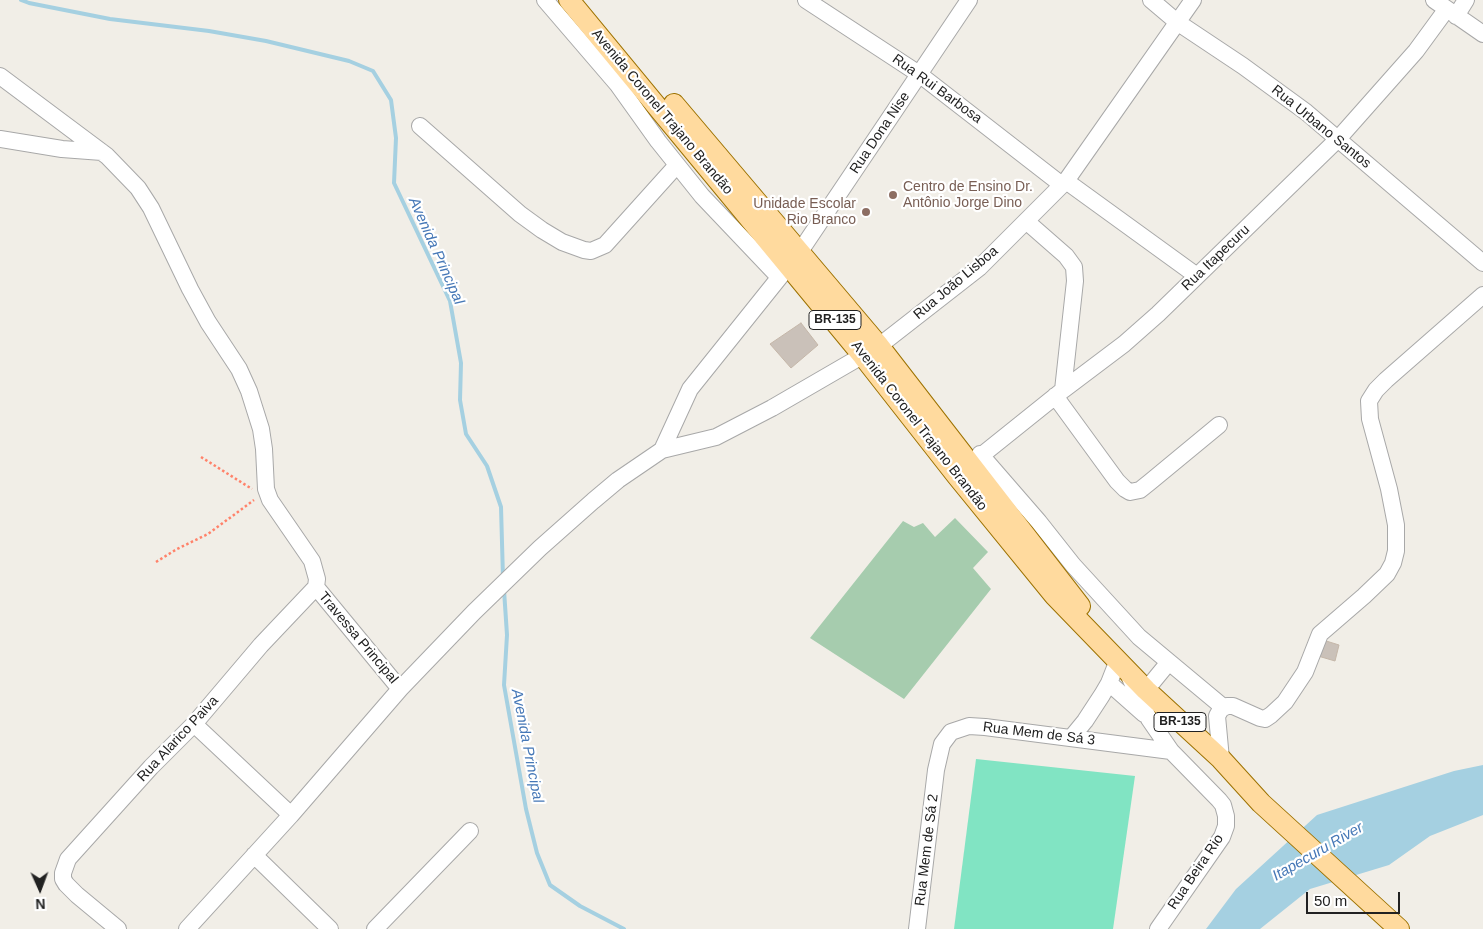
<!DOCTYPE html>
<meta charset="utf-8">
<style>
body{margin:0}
#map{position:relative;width:1483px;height:929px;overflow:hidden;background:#f1eee7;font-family:Arial,sans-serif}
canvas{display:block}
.north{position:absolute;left:15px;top:864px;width:50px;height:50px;-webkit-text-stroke:4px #fff;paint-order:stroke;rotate:178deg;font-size:14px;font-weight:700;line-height:20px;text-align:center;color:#212121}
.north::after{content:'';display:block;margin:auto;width:18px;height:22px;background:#212121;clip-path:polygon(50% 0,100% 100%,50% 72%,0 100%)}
.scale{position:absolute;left:1306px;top:892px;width:94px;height:22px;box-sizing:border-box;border:2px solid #212121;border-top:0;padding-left:6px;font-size:15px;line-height:18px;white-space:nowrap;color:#212121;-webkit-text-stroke:4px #fff;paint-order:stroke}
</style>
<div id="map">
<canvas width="1483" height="929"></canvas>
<div class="north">N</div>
<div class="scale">50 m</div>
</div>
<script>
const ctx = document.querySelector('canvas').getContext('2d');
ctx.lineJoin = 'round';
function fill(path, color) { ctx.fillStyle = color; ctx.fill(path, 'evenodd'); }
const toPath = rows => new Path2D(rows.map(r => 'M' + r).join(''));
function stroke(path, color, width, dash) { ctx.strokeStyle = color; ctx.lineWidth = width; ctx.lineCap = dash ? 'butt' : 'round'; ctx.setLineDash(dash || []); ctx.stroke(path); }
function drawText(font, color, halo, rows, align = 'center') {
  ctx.font = font + ' Arial,sans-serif'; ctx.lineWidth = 4.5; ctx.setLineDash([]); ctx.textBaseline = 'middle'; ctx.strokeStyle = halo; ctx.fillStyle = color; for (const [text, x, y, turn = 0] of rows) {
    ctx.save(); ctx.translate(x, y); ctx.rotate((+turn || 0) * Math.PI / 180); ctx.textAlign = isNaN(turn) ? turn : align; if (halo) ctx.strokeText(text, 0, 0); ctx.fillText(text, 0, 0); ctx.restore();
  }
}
const cemetery = toPath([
 [955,518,988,552,973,568,991,589,904,699,810,638,903,521,914,527,923,523,935,537]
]);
const pitch = toPath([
 [976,759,1135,776,1113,929,954,929]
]);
const water = toPath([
 [1483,765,1483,815,1430,836,1389,865,1310,889,1260,929,1206,929,1236,889,1317,815,1454,771]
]);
const stream = toPath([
 [21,0,29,3,110,19,209,31,266,41,349,61,373,71,391,100,396,138,394,183,450,301,461,363,460,400,466,434,487,466,501,507,503,578],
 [504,590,507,635,504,685,526,809,537,853,550,885,580,906,624,929]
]);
const building = toPath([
 [801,323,818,345,791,368,770,344,801,323],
 [1323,640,1339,645,1335,661,1318,656,1323,640]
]);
const path = toPath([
 [201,457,252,489],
 [156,562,177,549,208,534,254,500]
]);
const minor = toPath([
 [545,0,618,85,658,141,702,196,779,277],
 [806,0,919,74,1062,185],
 [1151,0,1177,22,1243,66,1306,112,1483,263],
 [1434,0,1483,34],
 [1456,16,1466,0],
 [0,76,107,156,138,188,151,208,190,289,208,322,239,369,249,391,261,429,264,449,266,489,270,500,312,561,317,579,316,587],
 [420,126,520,214,542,230,562,242,584,250,591,251,605,245,677,165],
 [0,139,62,149,102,152],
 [1066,181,1197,276],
 [1026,221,1066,256,1074,267,1075,281,1063,390],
 [1055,396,1117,481,1125,489,1130,492,1140,490,1150,482,1219,425],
 [662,450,716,437,772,408,879,346,979,268,1066,181,1193,0],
 [980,454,1039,522,1073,565,1139,637,1223,707],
 [962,471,1063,390,1124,344,1158,314,1338,139,1416,51,1446,10],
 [316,587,400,689],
 [1130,678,1149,719,1171,751,1219,800,1223,805,1226,816,1226,826,1222,837,1158,929],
 [1109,683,1144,714],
 [1146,690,1169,662],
 [194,724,291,815],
 [1071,738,1085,721,1102,695,1109,683,1118,660],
 [1221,759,1217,716,1221,709,1227,706,1233,706,1260,718,1265,719,1271,715,1285,702,1305,672,1320,634,1364,596,1387,574,1393,563,1396,551,1396,525,1389,489,1370,419,1369,401,1376,390,1386,380,1483,295],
 [254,855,330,929],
 [118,929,77,895,66,884,63,879,63,873,68,859,151,767,194,724,261,645,316,587],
 [187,929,291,815,400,689,474,612,540,548,593,501,618,480,662,450,690,389,799,253,969,0],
 [375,929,470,831],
 [917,929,936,770,942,744,951,732,969,726,985,727,1171,751]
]);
const major = toPath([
 [569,0,863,356,957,476,1054,595,1146,690,1221,759,1261,803,1399,929],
 [674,104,879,346,1080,606]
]);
const markers = [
 [893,195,5,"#8d6e63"],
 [866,212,5,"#8d6e63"]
];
const shields = [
 [835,320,52],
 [1180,722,52]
];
const shieldNames = [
 ["BR-135",835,320],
 ["BR-135",1180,722]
];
const streetNames = [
 ["Rua Rui Barbosa",937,89,36],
 ["Avenida Coronel Trajano Brandão",662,112,50],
 ["Rua Urbano Santos",1321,127,39],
 ["Rua Dona Nise",880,133,-56],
 ["Rua Itapecuru",1216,258,-44],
 ["Rua João Lisboa",956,283,-40],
 ["Avenida Coronel Trajano Brandão",919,426,52],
 ["Travessa Principal",358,638,50],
 ["Rua Mem de Sá 3",1039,734,7],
 ["Rua Alarico Paiva",178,739,-47],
 ["Rua Mem de Sá 2",927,850,-83],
 ["Rua Beira Rio",1196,872,-56]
];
const educationNames = [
 ["Centro de Ensino Dr.",903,187],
 ["Antônio Jorge Dino",903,203],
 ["Unidade Escolar",856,204,"right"],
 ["Rio Branco",856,220,"right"]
];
const waterNames = [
 ["Avenida Principal",436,251,66],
 ["Avenida Principal",527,746,79],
 ["Itapecuru River",1318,852,-30]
];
fill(cemetery, '#a6ccae');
fill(pitch, '#81e4c3');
fill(water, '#a5d0e1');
stroke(stream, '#a5d0e1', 4);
fill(building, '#cac1b9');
stroke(building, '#c4b6a8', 1);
stroke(minor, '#a8a8a8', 18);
stroke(major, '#9d7200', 22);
stroke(path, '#ff826a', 2.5, [2.5, 2.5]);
stroke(minor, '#fff', 16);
stroke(major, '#ffda9e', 20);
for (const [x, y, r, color] of markers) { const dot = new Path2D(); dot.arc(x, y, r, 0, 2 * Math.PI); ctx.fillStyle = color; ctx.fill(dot); stroke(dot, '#fff', 2); }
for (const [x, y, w] of shields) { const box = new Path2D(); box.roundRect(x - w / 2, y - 9.5, w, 19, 4); ctx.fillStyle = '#fff'; ctx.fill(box); stroke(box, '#212121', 1); }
drawText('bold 12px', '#212121', null, shieldNames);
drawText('14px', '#212121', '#fff', streetNames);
drawText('14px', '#785e54', '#fff', educationNames, 'left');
drawText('italic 15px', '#4678b7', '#fff', waterNames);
</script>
